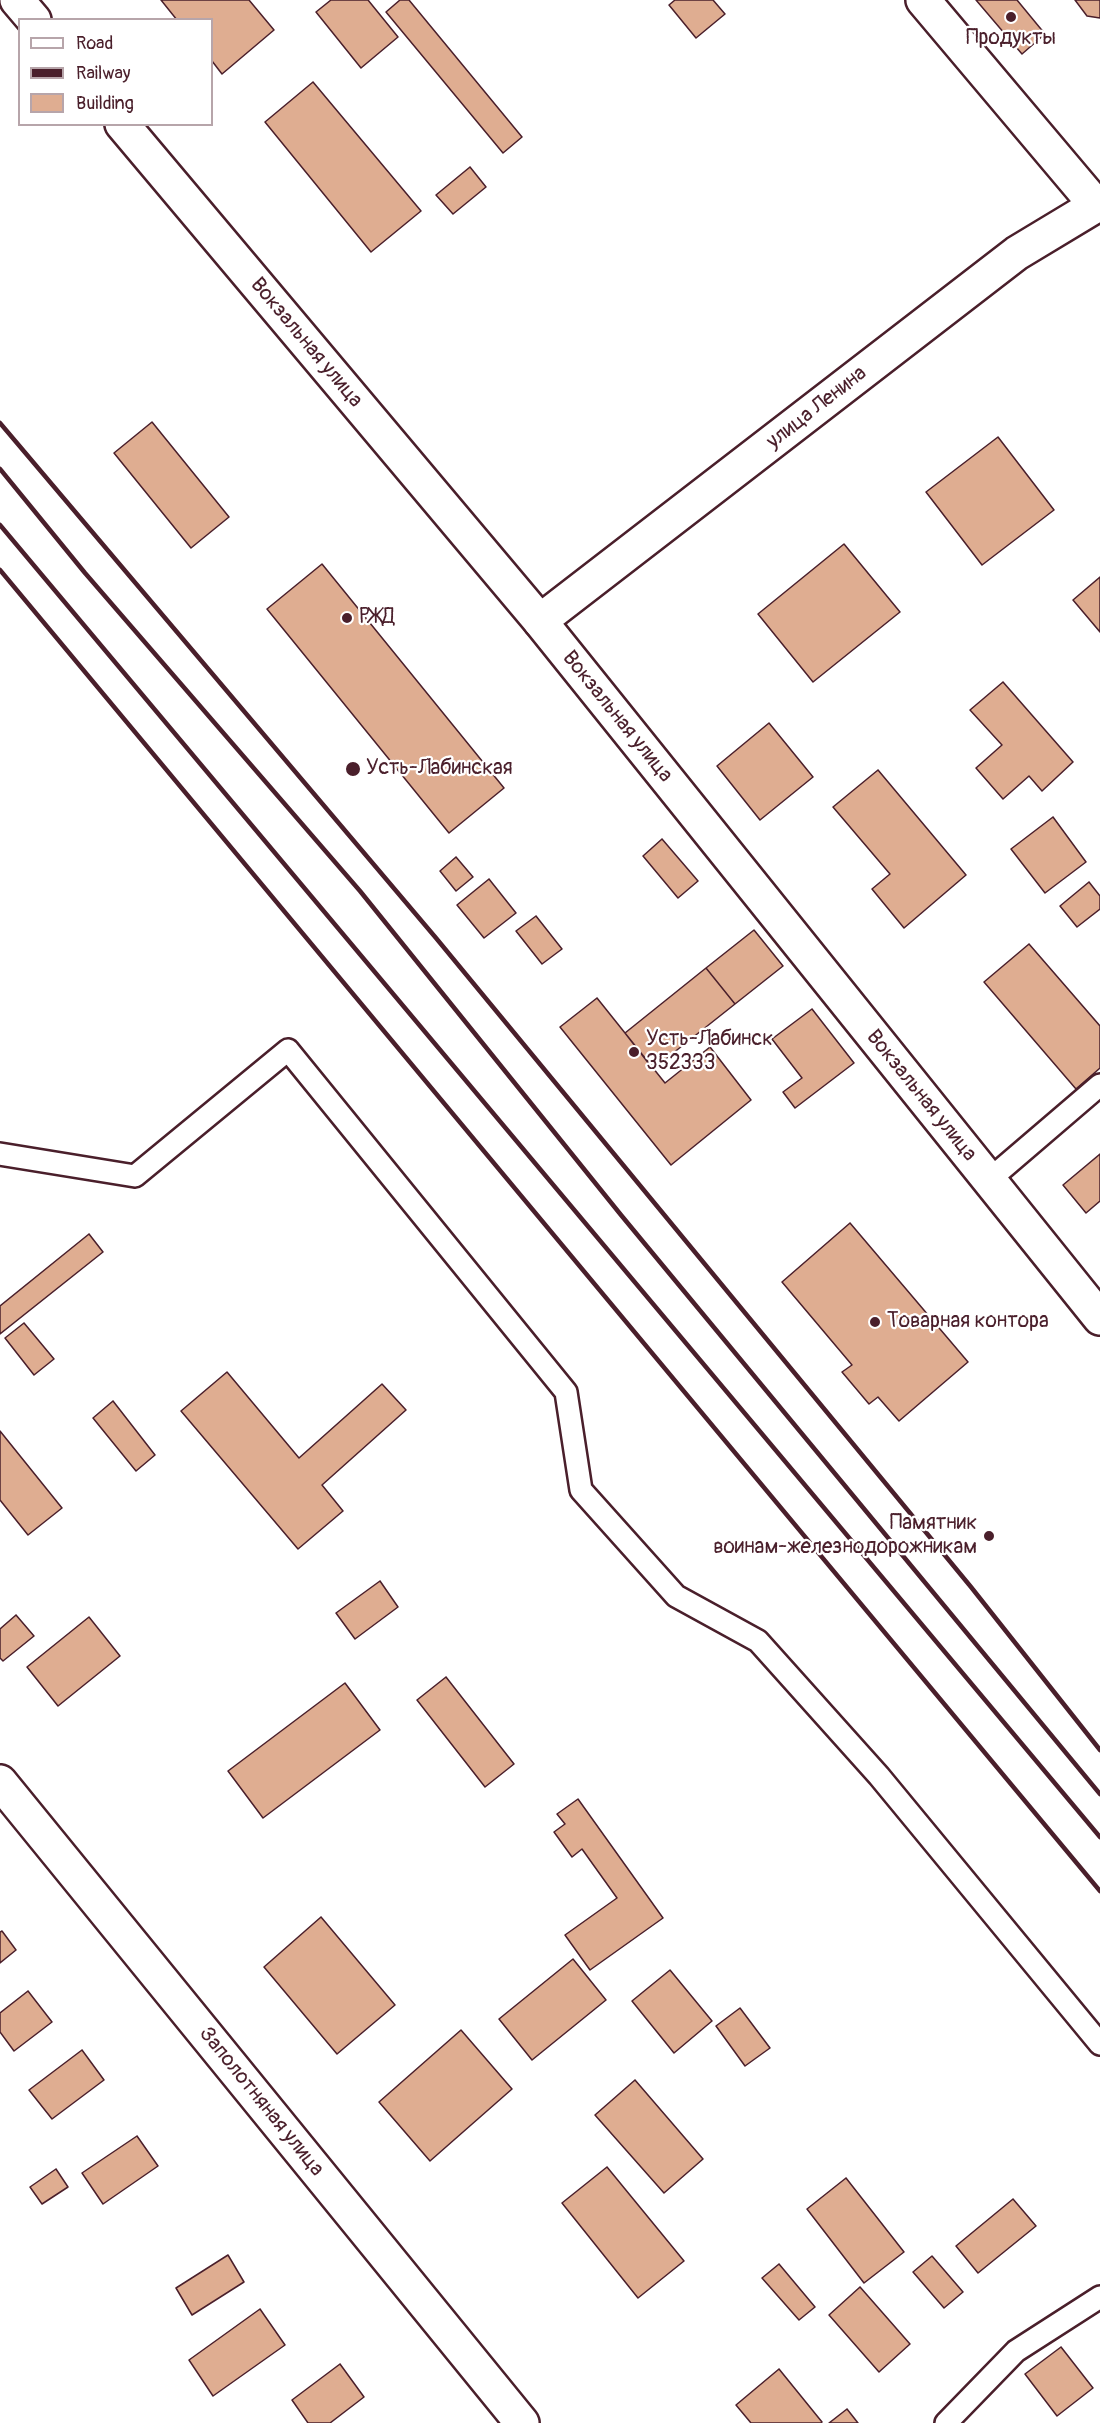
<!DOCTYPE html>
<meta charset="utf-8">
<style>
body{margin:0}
#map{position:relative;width:1100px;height:2423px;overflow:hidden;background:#fff;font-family:Pangolin,sans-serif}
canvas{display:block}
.legend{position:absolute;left:18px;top:18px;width:195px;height:108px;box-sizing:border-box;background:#fff;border:2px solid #b7a5aa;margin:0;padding:8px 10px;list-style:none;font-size:18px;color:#4a1f2b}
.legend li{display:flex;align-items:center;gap:12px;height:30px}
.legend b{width:30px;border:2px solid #b7a5aa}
</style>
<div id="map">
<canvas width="1100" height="2423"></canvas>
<ul class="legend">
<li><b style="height:8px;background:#fff"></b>Road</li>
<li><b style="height:8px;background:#4a1f2b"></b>Railway</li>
<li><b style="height:16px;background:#dfad91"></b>Building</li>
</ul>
</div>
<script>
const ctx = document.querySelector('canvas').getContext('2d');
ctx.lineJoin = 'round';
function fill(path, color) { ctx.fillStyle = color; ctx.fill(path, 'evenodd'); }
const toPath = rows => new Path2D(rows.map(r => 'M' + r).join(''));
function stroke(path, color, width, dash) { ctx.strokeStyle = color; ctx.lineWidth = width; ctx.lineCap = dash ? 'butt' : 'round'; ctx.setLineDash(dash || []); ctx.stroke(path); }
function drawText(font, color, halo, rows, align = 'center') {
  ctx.font = font + ' Pangolin,sans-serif'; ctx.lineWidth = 4.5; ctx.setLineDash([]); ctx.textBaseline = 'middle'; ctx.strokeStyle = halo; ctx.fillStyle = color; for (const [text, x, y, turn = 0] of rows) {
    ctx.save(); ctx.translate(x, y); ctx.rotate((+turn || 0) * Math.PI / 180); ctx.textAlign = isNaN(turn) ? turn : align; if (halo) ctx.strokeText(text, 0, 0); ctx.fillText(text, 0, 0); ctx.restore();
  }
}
const building = toPath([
 [161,0,249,0,274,30,222,74,212,61,212,20,177,20,161,0],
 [331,0,368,0,398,37,361,68,316,12,331,0],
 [400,0,409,0,522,137,503,153,386,12,400,0],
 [675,0,713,0,725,14,696,38,669,5,675,0],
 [976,0,1017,0,1045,34,1022,54,976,0],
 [1075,0,1100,0,1100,18,1087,16,1075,0],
 [313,82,421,211,371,252,265,122,313,82],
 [470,167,486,187,453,214,436,195,470,167],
 [152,422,229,517,191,548,114,453,152,422],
 [998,437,1054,510,982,565,926,492,998,437],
 [844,544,900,612,813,682,758,614,844,544],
 [322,564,504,788,449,833,267,609,322,564],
 [1100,577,1100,632,1073,600,1100,577],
 [1003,682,1073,762,1042,791,1029,776,1003,799,976,768,1002,745,970,710,1003,682],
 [769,723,813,777,760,820,717,766,769,723],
 [878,770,966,875,904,928,872,889,890,874,833,807,878,770],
 [1053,817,1086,862,1045,893,1011,849,1053,817],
 [662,839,698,881,678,898,643,856,662,839],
 [456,857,473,877,456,891,440,871,456,857],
 [489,879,516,913,484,938,457,905,489,879],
 [1089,882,1100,896,1100,909,1077,927,1060,906,1089,882],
 [536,916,562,949,542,964,516,931,536,916],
 [754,930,783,966,735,1004,706,968,754,930],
 [1029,944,1100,1026,1100,1068,1076,1089,984,982,1029,944],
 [706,968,735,1004,653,1069,625,1033,706,968],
 [597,998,665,1083,710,1047,751,1100,671,1165,560,1027,597,998],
 [812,1009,854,1063,795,1108,783,1092,802,1078,772,1039,812,1009],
 [1100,1154,1100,1201,1086,1213,1063,1185,1100,1154],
 [850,1223,968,1362,899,1421,878,1397,869,1404,842,1372,852,1365,782,1282,850,1223],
 [89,1234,103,1252,0,1334,0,1306,89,1234],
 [24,1323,54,1359,34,1375,5,1338,24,1323],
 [227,1372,299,1458,382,1384,406,1410,322,1485,343,1511,298,1549,181,1411,227,1372],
 [113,1401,155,1455,136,1471,93,1418,113,1401],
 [0,1431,62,1508,28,1535,0,1500,0,1431],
 [380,1581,398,1607,355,1639,336,1613,380,1581],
 [16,1615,34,1636,3,1661,0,1658,0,1629,16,1615],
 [89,1617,120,1656,58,1706,27,1667,89,1617],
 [446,1677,514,1764,485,1787,417,1700,446,1677],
 [345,1683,380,1730,263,1818,228,1771,345,1683],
 [578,1799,663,1918,590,1970,565,1935,617,1898,582,1849,572,1857,554,1832,565,1824,557,1814,578,1799],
 [321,1917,395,2005,337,2054,264,1967,321,1917],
 [2,1931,16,1950,0,1963,0,1932,2,1931],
 [573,1959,606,2000,532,2060,499,2019,573,1959],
 [670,1970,712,2021,674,2053,632,2001,670,1970],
 [28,1991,52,2022,14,2051,0,2032,0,2013,28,1991],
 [740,2008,770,2048,745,2066,716,2026,740,2008],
 [461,2030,512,2089,430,2161,379,2102,461,2030],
 [82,2050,104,2080,52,2119,29,2090,82,2050],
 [635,2080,703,2159,664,2193,595,2115,635,2080],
 [137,2136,158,2166,103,2204,82,2173,137,2136],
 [607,2167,684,2261,638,2298,562,2203,607,2167],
 [56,2169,68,2187,42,2204,30,2187,56,2169],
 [846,2178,904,2252,864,2283,807,2209,846,2178],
 [1013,2199,1036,2226,978,2273,956,2246,1013,2199],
 [228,2255,244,2282,192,2315,176,2288,228,2255],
 [932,2256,963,2292,944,2308,913,2272,932,2256],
 [779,2264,815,2307,799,2320,762,2278,779,2264],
 [860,2287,910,2344,879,2372,829,2315,860,2287],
 [260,2309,285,2345,213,2396,189,2360,260,2309],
 [1061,2347,1093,2388,1057,2416,1025,2374,1061,2347],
 [340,2364,364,2397,330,2423,308,2423,292,2400,340,2364],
 [779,2369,822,2422,821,2423,751,2423,736,2405,779,2369],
 [847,2409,858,2423,829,2423,847,2409]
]);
const lane = toPath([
 [0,1154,135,1176,288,1050,566,1392,581,1490,676,1596,758,1641,879,1776,1100,2044],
 [989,1180,1100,1085],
 [946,2423,1016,2351,1100,2297]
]);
const street = toPath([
 [17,0,34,20],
 [122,124,540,621],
 [0,1782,522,2423]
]);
const secondary = toPath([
 [923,0,1095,204],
 [1100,203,1017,253,540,621,1100,1318]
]);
const rail = toPath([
 [0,423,436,938,971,1587,1100,1750],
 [0,469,85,573,360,891,621,1215,1100,1794],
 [0,525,1100,1837],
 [0,570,1100,1891]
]);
const markers = [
 [1011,17,6,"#4a1f2b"],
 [347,618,6,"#4a1f2b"],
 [353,769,8,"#4a1f2b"],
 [634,1052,6,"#4a1f2b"],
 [875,1322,6,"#4a1f2b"],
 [989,1536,6,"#4a1f2b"]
];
const poiNames = [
 ["Продукты",1011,39,"center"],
 ["РЖД",359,618],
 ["Усть-Лабинская",366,769],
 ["Усть-Лабинск",646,1040],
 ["352333",646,1064],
 ["Товарная контора",887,1322],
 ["Памятник",977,1524,"right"],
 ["воинам-железнодорожникам",977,1548,"right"]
];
const streetNames = [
 ["Вокзальная улица",306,343,50],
 ["улица Ленина",817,408,-38],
 ["Вокзальная улица",617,717,51],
 ["Вокзальная улица",921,1096,51],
 ["Заполотняная улица",261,2102,51]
];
fill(building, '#dfad91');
stroke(building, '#4a1f2b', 1.5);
stroke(lane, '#4a1f2b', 26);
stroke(street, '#4a1f2b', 38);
stroke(secondary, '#4a1f2b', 38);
stroke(lane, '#fff', 21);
stroke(street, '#fff', 33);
stroke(secondary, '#fff', 33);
stroke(rail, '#4a1f2b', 4.5);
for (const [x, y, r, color] of markers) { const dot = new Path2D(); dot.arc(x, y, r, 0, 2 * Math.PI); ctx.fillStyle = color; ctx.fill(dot); stroke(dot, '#fff', 2); }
drawText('21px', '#4a1f2b', '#fff', poiNames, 'left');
drawText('21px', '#4a1f2b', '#fff', streetNames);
</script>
